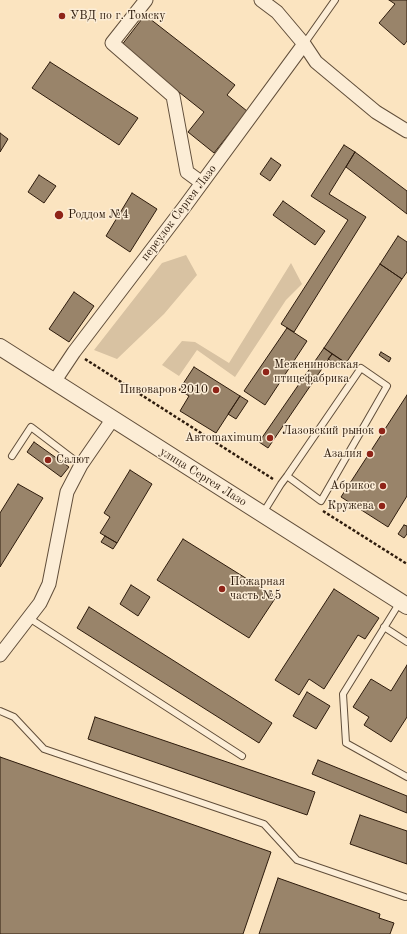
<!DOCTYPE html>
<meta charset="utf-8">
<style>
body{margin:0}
canvas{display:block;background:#fbe4c0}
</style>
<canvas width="407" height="934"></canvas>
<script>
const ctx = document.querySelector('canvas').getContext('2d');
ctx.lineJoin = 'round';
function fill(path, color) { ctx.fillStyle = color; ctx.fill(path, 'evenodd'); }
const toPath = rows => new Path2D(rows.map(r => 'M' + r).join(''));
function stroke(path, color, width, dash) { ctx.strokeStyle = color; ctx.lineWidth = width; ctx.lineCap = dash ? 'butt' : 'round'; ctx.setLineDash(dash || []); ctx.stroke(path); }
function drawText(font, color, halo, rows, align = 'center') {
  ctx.font = font + ' "Old Standard TT",serif'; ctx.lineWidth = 3; ctx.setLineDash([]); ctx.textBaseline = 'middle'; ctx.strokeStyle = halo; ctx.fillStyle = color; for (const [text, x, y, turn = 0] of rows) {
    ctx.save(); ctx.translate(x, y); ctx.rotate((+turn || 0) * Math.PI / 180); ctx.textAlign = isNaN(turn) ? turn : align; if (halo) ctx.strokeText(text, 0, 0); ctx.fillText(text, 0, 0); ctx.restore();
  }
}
const green = toPath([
 [186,255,197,275,164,314,117,359,94,350,162,263],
 [291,263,302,284,286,300,235,377,197,350,179,376,162,365,182,341,195,342,229,363]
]);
const building = toPath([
 [389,0,407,0,407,41,404,45,379,23,395,4,389,0],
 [145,15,235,85,227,95,247,111,214,153,188,132,204,112,121,46,145,15],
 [50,62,138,118,119,145,32,88,50,62],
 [0,133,8,139,0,152,0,133],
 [344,145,355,152,329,194,366,217,294,332,281,324,348,220,311,196,344,145],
 [355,152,407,191,407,214,346,167,355,152],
 [271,158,281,165,270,181,260,174,271,158],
 [39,175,56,186,44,203,28,192,39,175],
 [132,193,157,209,130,252,106,236,132,193],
 [283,201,325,231,315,245,273,215,283,201],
 [398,236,407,242,407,272,402,279,380,264,398,236],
 [380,264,402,279,346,363,324,348,380,264],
 [74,292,94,306,69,342,49,329,74,292],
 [287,328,307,341,265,405,244,391,287,328],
 [324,348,332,354,268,448,259,442,324,348],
 [381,352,391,358,389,362,379,355,381,352],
 [332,354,346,363,343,368,328,359,332,354],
 [194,367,240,396,216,433,180,411,189,396,179,390,194,367],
 [407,395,407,496,388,527,341,497,407,395],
 [240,396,248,401,236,419,228,414,240,396],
 [34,442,69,467,61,477,27,452,34,442],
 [130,470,152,484,117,543,100,533,110,517,104,513,130,470],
 [18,484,43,498,0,567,0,513,18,484],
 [404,525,407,526,407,534,404,538,398,534,404,525],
 [105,536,117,543,113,549,101,542,105,536],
 [183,539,276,597,249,638,157,580,183,539],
 [131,585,150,597,138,616,120,604,131,585],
 [334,589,379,618,365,639,358,635,324,689,309,679,299,695,275,680,334,589],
 [89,607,272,723,259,743,77,628,89,607],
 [407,665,407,717,391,742,364,725,369,717,353,707,371,679,391,691,407,665],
 [307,692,330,706,316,729,293,716,307,692],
 [95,717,315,792,307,815,88,739,95,717],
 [0,757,271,852,243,934,0,934,0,757],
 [318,760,407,796,407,813,312,774,318,760],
 [360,815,407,831,407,864,350,844,360,815],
 [278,878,380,914,379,918,394,923,390,934,259,934,278,878]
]);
const path = toPath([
 [85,359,273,479],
 [323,511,407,564]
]);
const service = toPath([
 [304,44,335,0],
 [12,456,31,427,81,465],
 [263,513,281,484,287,476,361,368,387,386,321,501,287,476],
 [400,602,343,694,346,743,407,777],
 [29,618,242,756],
 [384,627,407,642],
 [0,711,14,717,44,749,264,824,297,860,405,897]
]);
const minor = toPath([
 [146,0,112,43,173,96,187,172,202,183],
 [261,0,277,12,304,44,316,62,376,112,407,131],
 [54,382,74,352,185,206,304,44],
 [0,655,40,603,49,584,67,492,81,465,112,420]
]);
const tertiary = toPath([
 [0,347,407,606]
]);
const markers = [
 [62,16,4,"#8f2418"],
 [59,215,5,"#8f2418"],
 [266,372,4,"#8f2418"],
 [216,390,4,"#8f2418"],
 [382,431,4,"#8f2418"],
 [270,438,4,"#8f2418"],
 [370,454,4,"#8f2418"],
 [48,460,4,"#8f2418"],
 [383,486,4,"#8f2418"],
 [382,506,4,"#8f2418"],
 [222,589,4,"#8f2418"]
];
const poiNames = [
 ["УВД по г. Томску",70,16,"left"],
 ["Роддом №4",68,215,"left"],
 ["Межениновская",274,365,"left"],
 ["птицефабрика",274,379,"left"],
 ["Пивоваров 2010",208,390],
 ["Лазовский рынок",374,431],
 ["Автоmaximum",262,438],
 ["Азалия",362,454],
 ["Салют",56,460,"left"],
 ["Абрикос",375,486],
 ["Кружева",374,506],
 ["Пожарная",230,582,"left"],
 ["часть №5",230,596,"left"]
];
const streetNames = [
 ["переулок Сергея Лазо",179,213,-53],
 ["улица Сергея Лазо",203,477,32]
];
fill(green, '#d8c2a2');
fill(building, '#99846a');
stroke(building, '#2e1c0d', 1);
stroke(service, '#614e3a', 8);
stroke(minor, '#614e3a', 15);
stroke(tertiary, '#614e3a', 18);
stroke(path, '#2e1c0d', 2.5, [3, 2]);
stroke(service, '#fcedd6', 6);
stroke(minor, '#fcedd6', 13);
stroke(tertiary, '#fcedd6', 16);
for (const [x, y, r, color] of markers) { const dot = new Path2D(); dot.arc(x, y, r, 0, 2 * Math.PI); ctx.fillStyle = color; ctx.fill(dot); stroke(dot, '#fcedd6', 1.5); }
drawText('12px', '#2e1c0d', '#fcedd6', poiNames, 'right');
drawText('12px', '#2e1c0d', '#fcedd6', streetNames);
</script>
